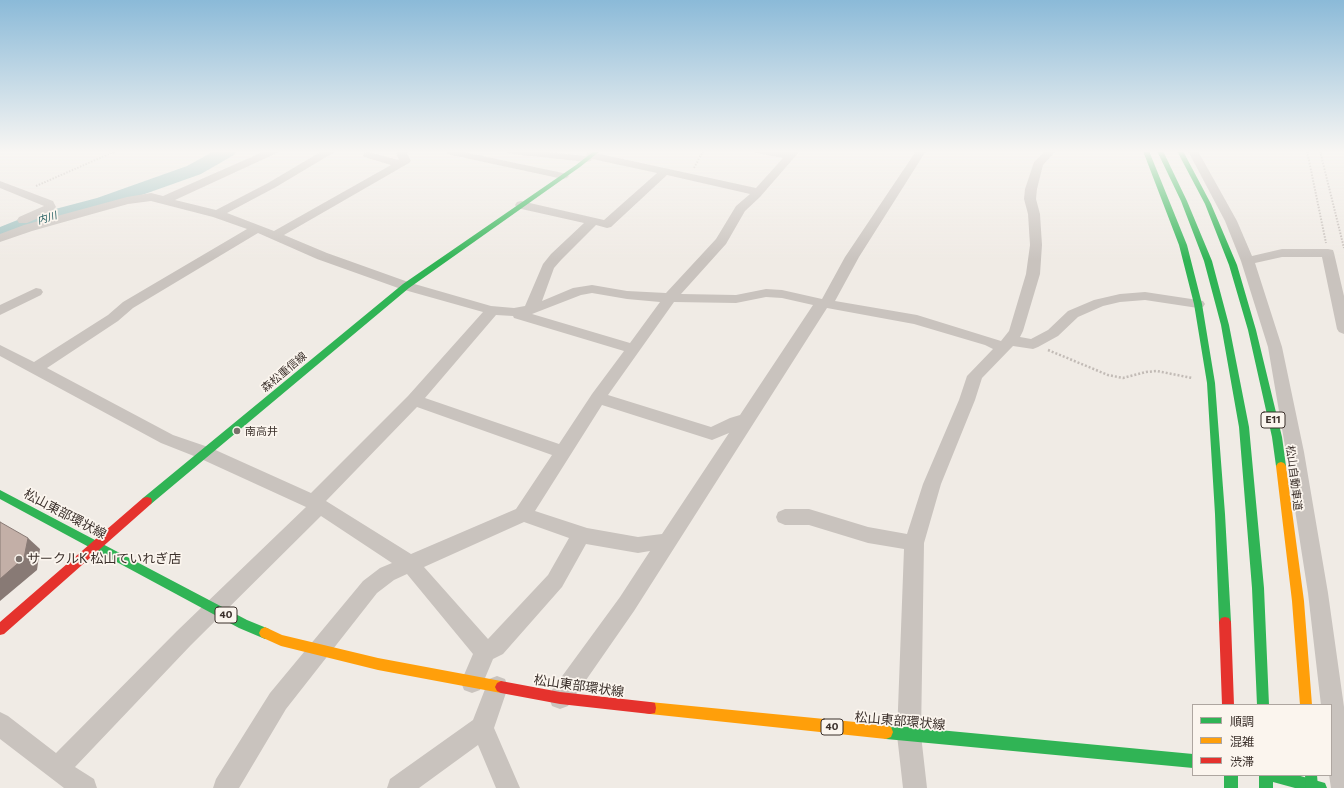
<!DOCTYPE html>
<meta charset="utf-8">
<style>
body{margin:0}
#map{position:relative;width:1344px;height:788px;overflow:hidden;background:#f0ebe5;font-family:Commissioner,"Noto Sans JP",sans-serif}
canvas{display:block}
.legend{position:absolute;left:1192px;top:704px;width:140px;height:72px;box-sizing:border-box;background:#fbf5ee;border:1px solid #aea6a0;margin:0;padding:5px 7px;list-style:none;font-size:12px;color:#3b302b}
.legend li{display:flex;align-items:center;gap:8px;height:20px}
.legend b{width:20px;border:1px solid #aea6a0}
</style>
<div id="map">
<canvas width="1344" height="788"></canvas>
<ul class="legend">
<li><b style="height:5px;background:#30b455"></b>順調</li>
<li><b style="height:5px;background:#ff9f0a"></b>混雑</li>
<li><b style="height:5px;background:#e5322d"></b>渋滞</li>
</ul>
</div>
<script>
const ctx = document.querySelector('canvas').getContext('2d');
ctx.lineJoin = 'round';
const toPath = rows => new Path2D(rows.map(r => 'M' + r).join(''));
function fill(path, color) { ctx.fillStyle = color; ctx.fill(path, 'evenodd'); }
function stroke(path, color, width, dash) { ctx.strokeStyle = color; ctx.lineWidth = width; ctx.lineCap = dash ? 'butt' : 'round'; ctx.setLineDash(dash || []); ctx.stroke(path); }
function drawText(font, color, halo, rows, align = 'center') {
  ctx.font = font + ' Commissioner,"Noto Sans JP",sans-serif'; ctx.lineWidth = 3.5; ctx.setLineDash([]); ctx.textBaseline = 'middle'; ctx.strokeStyle = halo; ctx.fillStyle = color; for (const [text, x, y, turn = 0] of rows) {
    ctx.save(); ctx.translate(x, y); ctx.rotate((+turn || 0) * Math.PI / 180); ctx.textAlign = isNaN(turn) ? turn : align; if (halo) ctx.strokeText(text, 0, 0); ctx.fillText(text, 0, 0); ctx.restore();
  }
}
const river = toPath([
 [214,151,236,151,234,155,201,174,111,206,41,227,0,241,0,227,25,217,97,198,187,166,214,151]
]);
const pathFar1 = toPath([
 [1307,151,1326,243],
 [1320,151,1344,248],
 [694,168,703,151],
 [36,186,116,151]
]);
const path = toPath([
 [1048,350,1108,375,1123,378,1146,372,1157,371,1192,378]
]);
const street = toPath([
 [265,151,278,151,277,153,175,200,216,210,268,183,322,151,334,151,333,153,276,187,227,213,274,231,391,165,364,157,363,155,364,153,368,152,399,160,396,153,397,151,408,151,407,153,411,161,409,163,284,235,327,253,411,283,491,306,514,308,525,306,543,264,551,254,584,223,517,208,515,205,517,202,521,201,604,220,657,173,592,159,591,161,587,162,512,154,508,153,507,151,538,151,586,156,587,153,591,152,756,188,783,158,756,153,755,151,777,151,788,152,790,151,800,151,760,197,745,211,726,244,681,294,736,295,766,289,782,290,822,299,845,257,916,151,926,151,859,257,835,301,917,315,1001,341,1009,331,1026,274,1030,245,1028,214,1024,199,1025,189,1034,162,1045,151,1056,151,1043,165,1037,189,1036,199,1040,214,1042,245,1040,274,1023,331,1020,337,1031,339,1048,330,1068,311,1094,300,1120,294,1145,292,1198,300,1203,301,1205,304,1203,307,1198,308,1145,300,1120,302,1103,306,1078,317,1058,336,1038,347,1033,349,1013,346,982,378,975,400,941,484,924,543,921,735,927,788,903,788,897,735,904,549,868,543,809,525,785,525,778,522,776,517,778,512,785,509,809,509,868,527,907,534,923,484,959,400,967,376,993,349,985,345,914,324,827,308,634,611,568,706,560,709,552,706,549,698,552,690,620,597,650,551,638,553,586,544,562,587,503,654,493,659,480,690,472,693,464,690,461,682,473,654,407,574,394,580,377,593,286,709,239,788,213,788,216,779,270,693,363,581,380,568,392,563,321,516,191,645,75,767,94,779,97,788,64,788,0,739,0,712,8,716,56,753,177,631,306,507,199,458,161,443,0,356,0,345,34,362,108,315,123,302,247,229,213,217,151,201,128,204,32,231,0,242,0,234,24,225,127,197,151,193,163,196,265,151],
 [667,175,750,194,736,206,716,239,666,293,627,291,592,285,573,288,542,301,554,268,561,260,596,225,607,228,611,227,667,175],
 [258,233,317,259,401,289,483,312,408,396,311,493,211,448,173,435,47,368,118,321,133,308,258,233],
 [592,293,627,299,660,302,630,343,532,314,581,295,592,293],
 [766,297,782,298,813,305,740,415,730,418,711,427,608,395,674,302,736,303,766,297],
 [496,315,513,316,514,318,624,351,592,394,559,444,425,398,496,315],
 [602,405,712,440,729,433,662,534,638,537,587,528,535,511,602,405],
 [417,407,552,455,516,509,411,554,326,501,417,407],
 [524,522,569,538,548,575,488,639,424,567,524,522],
 [447,151,459,151,563,173,567,174,569,176,567,178,563,179,451,155,447,154,446,152,447,151],
 [1188,151,1198,151,1237,221,1252,256,1282,249,1328,249,1333,250,1334,253,1344,296,1344,334,1339,332,1337,329,1322,257,1282,257,1255,263,1282,347,1304,452,1328,593,1344,707,1344,788,1331,788,1329,775,1331,775,1331,705,1321,705,1308,593,1286,452,1268,347,1241,261,1225,221,1188,151],
 [0,181,53,201,56,207,50,213,27,223,19,223,17,220,19,217,44,206,0,188,0,181],
 [36,288,41,289,43,292,41,295,0,315,0,305,36,288],
 [497,676,505,679,508,687,494,728,520,788,496,788,478,745,419,788,387,788,390,779,473,720,489,679,497,676]
]);
const fast = toPath([
 [594,151,600,151,580,167,409,288,151,504,147,505,143,504,142,501,143,498,403,284,576,165,594,151],
 [1143,151,1149,151,1187,245,1202,304,1215,383,1225,514,1231,622,1229,626,1225,627,1221,626,1219,622,1215,514,1207,383,1194,304,1179,245,1143,151],
 [1157,151,1163,151,1187,201,1212,261,1229,325,1249,427,1264,588,1269,705,1257,705,1252,588,1239,427,1221,325,1204,261,1181,201,1157,151],
 [1177,151,1183,151,1211,204,1237,265,1256,330,1282,437,1286,466,1284,469,1278,469,1276,466,1272,437,1248,330,1229,265,1205,204,1177,151],
 [0,490,247,620,269,629,271,633,269,637,265,639,239,628,0,499,0,490],
 [886,725,1193,754,1193,768,886,739,881,737,879,732,881,727,886,725],
 [1224,775,1238,775,1238,788,1224,788,1224,775],
 [1259,775,1297,775,1325,783,1327,788,1295,788,1273,782,1273,788,1259,788,1259,775]
]);
const slow = toPath([
 [1281,462,1284,463,1286,466,1304,601,1312,705,1300,705,1292,601,1276,466,1278,463,1281,462],
 [265,627,282,635,378,658,501,681,505,683,507,687,505,691,501,693,378,670,281,646,261,637,259,633,261,629,265,627],
 [650,702,886,725,891,727,893,732,891,737,886,739,650,714,645,713,644,708,645,703,650,702]
]);
const jam = toPath([
 [147,497,151,498,152,501,151,504,4,634,0,635,0,622,143,498,147,497],
 [1225,617,1229,618,1231,622,1234,705,1222,705,1219,622,1221,618,1225,617],
 [501,681,560,692,650,702,655,703,656,708,655,713,650,714,560,704,501,693,497,691,495,687,497,683,501,681]
]);
const fastBridge = toPath([
 [1311,775,1312,788]
]);
const shadedWall = toPath([
 [28,538,40,549,37,570,0,601,0,579]
]);
const building = toPath([
 [0,522,28,538,24,558,0,579,0,522]
]);
const markers = [
 [237,431,4,"#7a716c"],
 [19,559,4,"#7a716c"]
];
const farWaternames = [
 ["内川",47,218,-18]
];
const shields = [
 [1273,420,24],
 [226,615,22],
 [832,727,22]
];
const shieldNames = [
 ["E11",1273,420],
 ["40",226,615],
 ["40",832,727]
];
const streetNames = [
 ["森松重信線",284,372,-40],
 ["松山自動車道",1294,478,83]
];
const poiNames = [
 ["南高井",245,431]
];
const nearStreetnames = [
 ["松山東部環状線",65,514,28],
 ["松山東部環状線",579,686,8],
 ["松山東部環状線",900,721,5]
];
const nearPoinames = [
 ["サークルK 松山ていれぎ店",27,559]
];
fill(river, '#a1c2c1');
stroke(pathFar1, '#c2bbb6', 2, [1.5, 1.5]);
stroke(path, '#c2bbb6', 2.5, [2, 2]);
fill(street, '#c9c3be');
fill(fast, '#30b455');
fill(slow, '#ff9f0a');
fill(jam, '#e5322d');
stroke(fastBridge, '#30b455', 12);
fill(shadedWall, '#887a75');
fill(building, '#c3afa7');
stroke(building, '#887a75', 1);
const sky = ctx.createLinearGradient(0, 0, 0, 261);
sky.addColorStop(0, '#8bbad8');
sky.addColorStop(0.58, '#f8f6f3');
sky.addColorStop(1, '#f8f6f300');
ctx.fillStyle = sky;
ctx.fillRect(0, 0, 1344, 261);
for (const [x, y, r, color] of markers) { const dot = new Path2D(); dot.arc(x, y, r, 0, 2 * Math.PI); ctx.fillStyle = color; ctx.fill(dot); stroke(dot, '#fbf5ee', 1.5); }
drawText('italic 10px', '#1f5a5e', '#fbf5ee', farWaternames);
for (const [x, y, w] of shields) { const box = new Path2D(); box.roundRect(x - w / 2, y - 8, w, 16, 3); ctx.fillStyle = '#fbf5ee'; ctx.fill(box); stroke(box, '#3b302b', 1); }
drawText('bold 10px', '#3b302b', null, shieldNames);
drawText('11px', '#3b302b', '#fbf5ee', streetNames);
drawText('11px', '#3b302b', '#fbf5ee', poiNames, 'left');
drawText('13px', '#3b302b', '#fbf5ee', nearStreetnames);
drawText('13px', '#3b302b', '#fbf5ee', nearPoinames, 'left');
</script>
